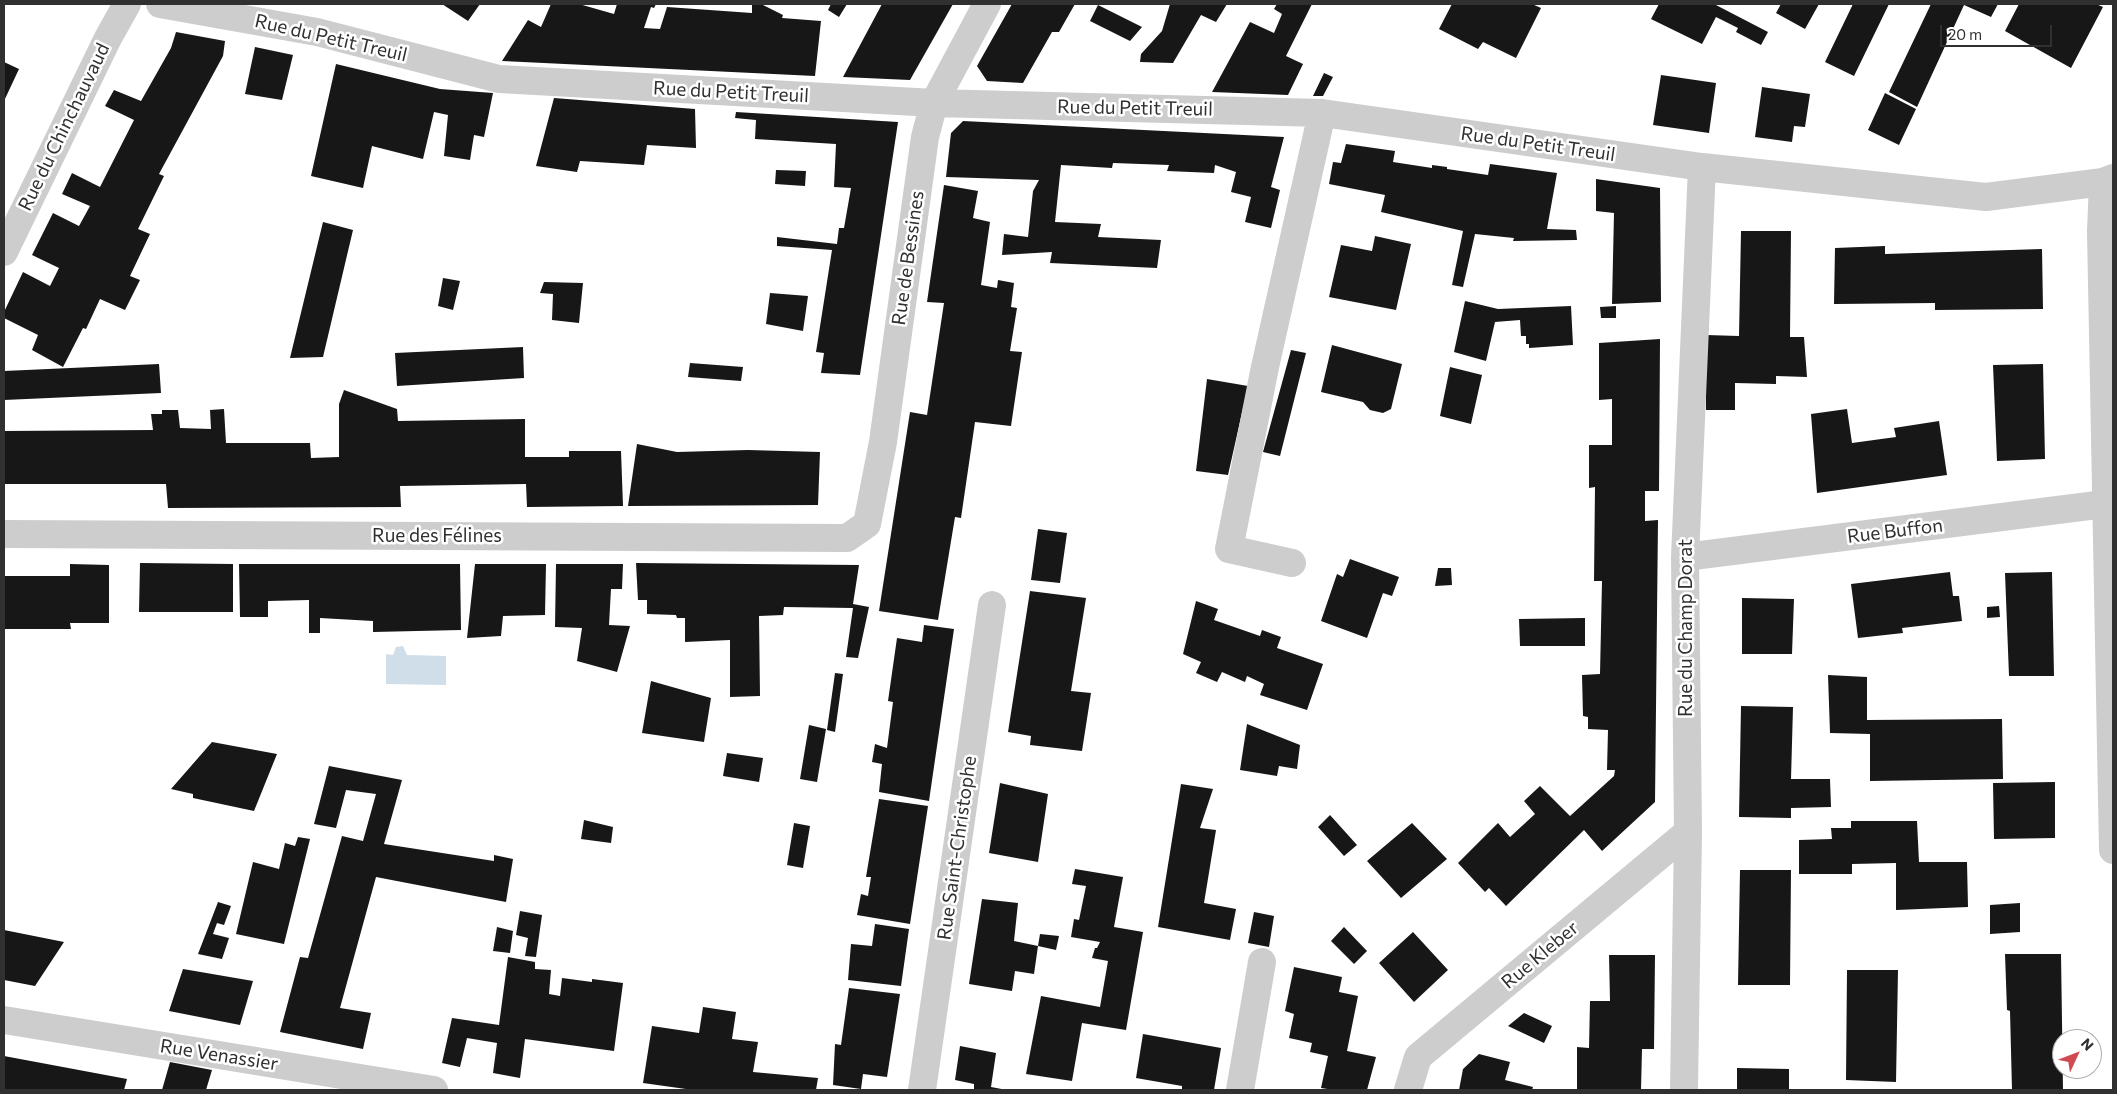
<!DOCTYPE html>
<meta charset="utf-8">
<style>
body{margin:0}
#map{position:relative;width:2117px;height:1094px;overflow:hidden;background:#fff;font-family:Commissioner,sans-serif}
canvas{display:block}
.frame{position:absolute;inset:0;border:5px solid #303030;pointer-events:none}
.north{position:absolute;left:2052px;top:1029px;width:50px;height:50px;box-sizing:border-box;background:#fff;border:1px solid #acacac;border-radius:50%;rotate:47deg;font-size:14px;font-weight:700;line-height:20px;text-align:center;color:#303030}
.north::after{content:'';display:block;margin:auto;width:18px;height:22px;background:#d04a51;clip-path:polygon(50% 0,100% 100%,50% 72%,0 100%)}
.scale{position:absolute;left:1940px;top:25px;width:112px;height:22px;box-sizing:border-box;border:2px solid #303030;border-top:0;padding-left:6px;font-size:15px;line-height:18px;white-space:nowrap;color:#303030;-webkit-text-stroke:4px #fff;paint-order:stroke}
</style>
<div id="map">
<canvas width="2117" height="1094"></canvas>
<div class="frame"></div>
<div class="north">N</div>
<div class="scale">20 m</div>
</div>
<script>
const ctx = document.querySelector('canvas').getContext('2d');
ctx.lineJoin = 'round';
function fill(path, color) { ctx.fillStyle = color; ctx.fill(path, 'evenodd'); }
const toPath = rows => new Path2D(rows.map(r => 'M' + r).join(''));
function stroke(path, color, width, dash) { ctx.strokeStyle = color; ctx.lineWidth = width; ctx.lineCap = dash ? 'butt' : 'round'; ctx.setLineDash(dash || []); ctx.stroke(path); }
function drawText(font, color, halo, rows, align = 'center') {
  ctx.font = font + ' Commissioner,sans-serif'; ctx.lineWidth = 5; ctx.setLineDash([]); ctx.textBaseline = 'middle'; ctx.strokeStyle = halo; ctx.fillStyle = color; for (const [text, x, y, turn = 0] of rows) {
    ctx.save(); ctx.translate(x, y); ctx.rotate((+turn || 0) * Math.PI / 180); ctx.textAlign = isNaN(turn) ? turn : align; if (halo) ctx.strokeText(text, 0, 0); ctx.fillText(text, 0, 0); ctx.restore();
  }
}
const water = toPath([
 [403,646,407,655,446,656,446,685,386,684,386,654,393,655,396,647]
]);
const building = toPath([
 [442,4,480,4,468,21],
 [551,4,579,4,614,14,617,4,656,4,654,8,651,7,644,28,660,29,667,7,752,13,752,4,761,4,783,15,782,18,821,21,815,76,502,61,528,20,541,27],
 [831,4,847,4,839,17,828,10],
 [882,4,953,4,910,80,843,77],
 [1012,4,1075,4,1059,32,1052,32,1023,83,987,81,977,66],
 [1170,4,1227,4,1216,22,1201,15,1173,63,1140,62,1141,54,1162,31],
 [1277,4,1312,4,1286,56,1303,64,1288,95,1212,92,1250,22,1274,33,1282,14,1274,9],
 [1452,4,1532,4,1541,8,1516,58,1483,42,1478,49,1439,29],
 [1659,4,1714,4,1768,32,1761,45,1736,32,1738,28,1716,17,1702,44,1651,19],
 [1781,4,1819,4,1805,29,1776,13],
 [1853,4,1889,4,1854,76,1825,62],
 [1931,4,1998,4,1991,17,1964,5,1917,107,1889,92],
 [2019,4,2096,4,2103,7,2071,68,2005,31],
 [1098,5,1142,27,1130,41,1090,21],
 [176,32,225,41,223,56,159,174,164,176,138,229,150,234,130,276,140,280,125,310,100,299,86,329,83,328,63,367,32,350,38,335,4,318,4,312,23,272,50,286,59,268,32,255,53,213,79,226,90,206,62,194,72,173,100,187,134,120,105,106,114,90,141,101,171,48],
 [255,47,293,55,282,100,245,94],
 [4,62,19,69,4,101],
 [336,64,440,89,493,93,484,137,474,135,470,160,444,156,448,115,434,112,423,159,372,146,363,188,311,176],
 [1324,73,1333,77,1323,96,1313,96],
 [1661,75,1716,83,1709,133,1653,125],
 [1762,87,1810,94,1805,127,1794,126,1792,142,1755,137],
 [1885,93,1916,109,1899,145,1868,130],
 [554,98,695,109,696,148,647,145,644,165,580,161,577,172,536,166],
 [736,112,898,122,860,375,821,373,824,353,816,352,832,250,777,246,777,237,837,244,839,228,844,228,851,188,834,187,836,144,755,139,756,120,735,118],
 [963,121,1284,137,1271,187,1280,190,1271,228,1245,222,1251,197,1231,192,1236,172,1215,165,1214,173,1167,171,1169,165,1113,163,1112,168,1061,165,1055,222,1101,224,1098,237,1161,240,1157,268,1050,263,1052,252,1002,255,1004,234,1028,237,1033,191,1039,180,946,177,951,133],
 [1346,144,1395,151,1393,162,1432,168,1432,165,1447,167,1447,169,1488,175,1490,164,1557,173,1547,229,1576,230,1577,240,1513,241,1514,238,1475,234,1463,287,1452,285,1463,231,1381,212,1385,195,1329,184,1333,162,1341,163],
 [776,170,806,171,805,186,775,184],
 [1596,179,1660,188,1661,302,1612,304,1614,213,1596,211],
 [944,185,978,191,973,218,990,222,981,285,997,288,998,280,1014,283,1011,307,1017,308,1010,351,1022,352,1011,426,975,422,961,518,955,517,938,620,879,611,910,412,927,415,944,303,927,302],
 [323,222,353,230,323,357,290,358],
 [1741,231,1791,231,1790,337,1804,337,1807,377,1776,376,1776,384,1735,383,1735,410,1706,410,1706,335,1739,336],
 [1375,236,1411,244,1396,310,1329,297,1341,245,1372,251],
 [1885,246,1885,254,2042,249,2043,309,1935,310,1935,303,1834,304,1835,248],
 [443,278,460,281,453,310,438,306],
 [544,282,583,283,579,323,552,320,553,294,540,293],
 [770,293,808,296,803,331,766,324],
 [1465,301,1498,309,1571,306,1573,345,1529,348,1529,344,1526,344,1526,336,1521,336,1520,320,1495,322,1486,361,1454,352],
 [1616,306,1616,318,1601,318,1600,307],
 [1660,339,1659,491,1645,491,1645,521,1658,520,1655,802,1602,851,1584,830,1506,906,1489,888,1485,892,1458,863,1498,823,1510,837,1535,814,1524,801,1540,786,1570,816,1614,776,1615,770,1607,770,1608,730,1588,729,1588,717,1583,716,1582,675,1600,674,1602,581,1594,581,1595,487,1589,488,1589,445,1612,445,1612,399,1599,400,1599,343],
 [1332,345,1402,364,1391,409,1383,413,1370,410,1363,402,1321,392],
 [523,347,524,378,397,386,395,353],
 [1291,350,1306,353,1280,456,1263,452],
 [690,363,743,367,741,381,688,377],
 [159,364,161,393,4,400,4,371],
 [2043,364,2045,459,1997,461,1993,365],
 [1450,367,1482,375,1471,424,1440,416],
 [1207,379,1248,386,1228,475,1196,471],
 [344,390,397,409,398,421,525,419,525,457,569,457,569,451,621,451,623,506,527,507,526,484,400,486,401,507,168,508,166,484,4,484,4,431,153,430,151,414,162,414,162,410,178,410,180,428,211,429,210,410,224,409,226,443,310,443,311,458,339,457,339,404],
 [1847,409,1852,443,1896,437,1894,428,1939,421,1947,475,1817,493,1811,414],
 [637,444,677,452,748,450,820,452,818,505,628,506],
 [1038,529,1067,533,1060,583,1031,580],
 [1350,559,1399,577,1392,596,1383,593,1367,638,1321,621,1337,574,1343,577],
 [140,563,233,564,233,612,139,612],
 [636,563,859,565,853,604,869,607,858,658,846,657,853,608,784,607,783,615,759,616,760,696,730,697,730,640,685,642,685,618,677,618,676,615,647,614,647,600,638,600],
 [70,564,109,565,109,623,70,623,71,629,4,629,4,576,70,576],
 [239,564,460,564,461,630,373,632,373,621,320,618,320,633,309,633,309,600,268,601,268,617,240,617],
 [475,564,546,564,545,615,503,616,501,636,467,638],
 [556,564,623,564,622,589,611,589,609,625,630,626,617,672,577,661,582,628,555,627],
 [1438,568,1451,568,1452,585,1435,586],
 [1950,572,1953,596,1959,596,1962,621,1902,628,1903,633,1858,638,1851,584],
 [2052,572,2054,676,2009,676,2005,573],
 [1030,591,1086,598,1071,691,1091,693,1082,751,1030,745,1031,736,1008,732],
 [1742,598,1794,599,1792,654,1742,654],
 [1196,601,1218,609,1214,620,1260,636,1262,630,1281,637,1277,648,1323,664,1307,710,1260,695,1264,684,1247,676,1245,682,1222,672,1217,682,1196,673,1201,662,1183,654],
 [1999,606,2000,617,1987,618,1987,607],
 [1585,618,1585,646,1520,646,1519,619],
 [924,625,954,629,929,801,879,792,882,764,872,762,875,744,887,748,893,702,888,701,897,638,922,642],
 [835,673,843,674,835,732,827,730],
 [1828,675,1867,677,1867,720,2002,719,2003,779,1870,781,1870,734,1830,733],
 [651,681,711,698,704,742,642,733],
 [1741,706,1793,707,1791,779,1830,779,1831,807,1791,808,1791,818,1739,817],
 [1247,724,1300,745,1297,769,1279,766,1277,776,1240,770],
 [809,725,826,729,817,782,800,779],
 [212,742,277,754,254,811,193,798,193,794,171,789],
 [727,753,763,758,759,782,723,776],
 [329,766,402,780,384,844,494,861,494,855,513,859,506,902,376,877,340,1008,371,1013,363,1049,280,1032,300,957,308,958,342,836,363,841,376,794,346,790,336,828,314,824],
 [2055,782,2055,838,1994,839,1993,783],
 [1000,783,1048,794,1038,862,989,853],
 [1181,784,1213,789,1200,828,1216,830,1204,903,1236,909,1230,940,1158,927],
 [879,799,928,806,910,924,857,915,861,894,868,896,871,877,866,877],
 [1330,815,1357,845,1344,856,1318,827],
 [584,820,613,827,611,843,581,839],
 [1851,821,1917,821,1919,862,1967,862,1968,907,1896,910,1896,863,1852,864,1852,874,1799,874,1799,840,1832,839,1831,828,1851,828],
 [794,823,810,826,803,868,787,865],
 [1412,823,1447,859,1401,898,1367,861],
 [298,837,310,839,284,944,236,934,253,862,279,869,285,843,295,846],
 [1075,869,1123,877,1114,927,1143,932,1126,1030,1082,1023,1072,1081,1026,1074,1041,996,1100,1007,1108,961,1092,958,1095,948,1097,948,1100,942,1071,937,1074,919,1079,920,1086,886,1072,884],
 [1740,870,1791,870,1790,985,1738,985],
 [982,899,1018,903,1014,941,1038,946,1034,974,1015,971,1012,991,969,984],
 [218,902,231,906,224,925,217,923,213,934,229,938,222,959,198,954],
 [2020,903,2020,932,1990,934,1990,905],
 [520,911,542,915,536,957,525,956,528,938,516,935],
 [1254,912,1274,916,1269,947,1248,943],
 [875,924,909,929,901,986,848,980,851,944,872,946],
 [497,927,513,931,510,953,493,951],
 [1344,927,1367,951,1354,964,1331,941],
 [4,930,64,942,35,986,4,980],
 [1413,932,1448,970,1414,1002,1379,963],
 [1040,934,1059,936,1056,950,1038,946],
 [2005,954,2061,954,2063,1090,2012,1090,2010,1011,2007,1010],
 [1609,955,1655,955,1654,1049,1642,1049,1641,1090,1577,1090,1577,1047,1589,1048,1590,1001,1610,1001],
 [508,957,535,962,535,969,551,970,549,994,560,996,562,978,592,982,592,979,623,983,614,1051,525,1039,520,1078,493,1073,497,1043,467,1038,460,1067,442,1063,452,1018,499,1025],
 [1294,967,1342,977,1339,992,1358,996,1347,1051,1376,1057,1367,1090,1334,1090,1321,1088,1328,1056,1310,1052,1312,1043,1289,1038,1294,1014,1285,1011],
 [183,969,253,981,240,1025,169,1011],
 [1847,970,1898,970,1896,1082,1846,1080],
 [849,988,900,994,887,1077,863,1074,861,1089,833,1085,835,1044,841,1045],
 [703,1007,736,1012,732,1039,758,1042,753,1072,818,1078,816,1090,693,1090,643,1083,652,1026,699,1033],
 [1524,1013,1552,1026,1544,1043,1508,1026],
 [1143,1034,1221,1048,1214,1090,1182,1090,1182,1086,1136,1078],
 [960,1046,996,1053,991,1087,1007,1090,974,1090,974,1084,955,1080],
 [1479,1054,1510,1062,1505,1080,1533,1087,1532,1090,1459,1090,1463,1069],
 [4,1056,127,1079,124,1090,4,1090],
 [170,1062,212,1070,206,1090,162,1090],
 [1737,1068,1789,1069,1789,1090,1737,1090]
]);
const minor = toPath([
 [160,4,317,32,499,79,934,103,1322,113,1702,167,1986,197,2103,182,2113,178],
 [2103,182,2101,231,2113,850],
 [4,252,108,38,127,4],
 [4,534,847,538,867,524,883,442,925,137,934,103,987,4],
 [1685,557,2105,504],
 [1292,563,1229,549,1265,367,1322,113],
 [4,1020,434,1090],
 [922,1090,992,605],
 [1240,1090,1262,962],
 [1408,1090,1418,1057,1688,832],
 [1684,1090,1688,832,1685,557,1702,167]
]);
const streetNames = [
 ["Rue du Petit Treuil",331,38,13],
 ["Rue du Petit Treuil",731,92,3],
 ["Rue du Petit Treuil",1135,108,1],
 ["Rue du Chinchauvaud",64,127,-64],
 ["Rue du Petit Treuil",1538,144,8],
 ["Rue de Bessines",908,258,-82],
 ["Rue Buffon",1895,531,-7],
 ["Rue des Félines",437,536],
 ["Rue du Champ Dorat",1686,628,-90],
 ["Rue Saint-Christophe",957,848,-82],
 ["Rue Kleber",1540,955,-40],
 ["Rue Venassier",219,1055,9]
];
fill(water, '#cfdee9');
fill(building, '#171717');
stroke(minor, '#cdcdcd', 28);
drawText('19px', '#303030', '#fff', streetNames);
</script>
